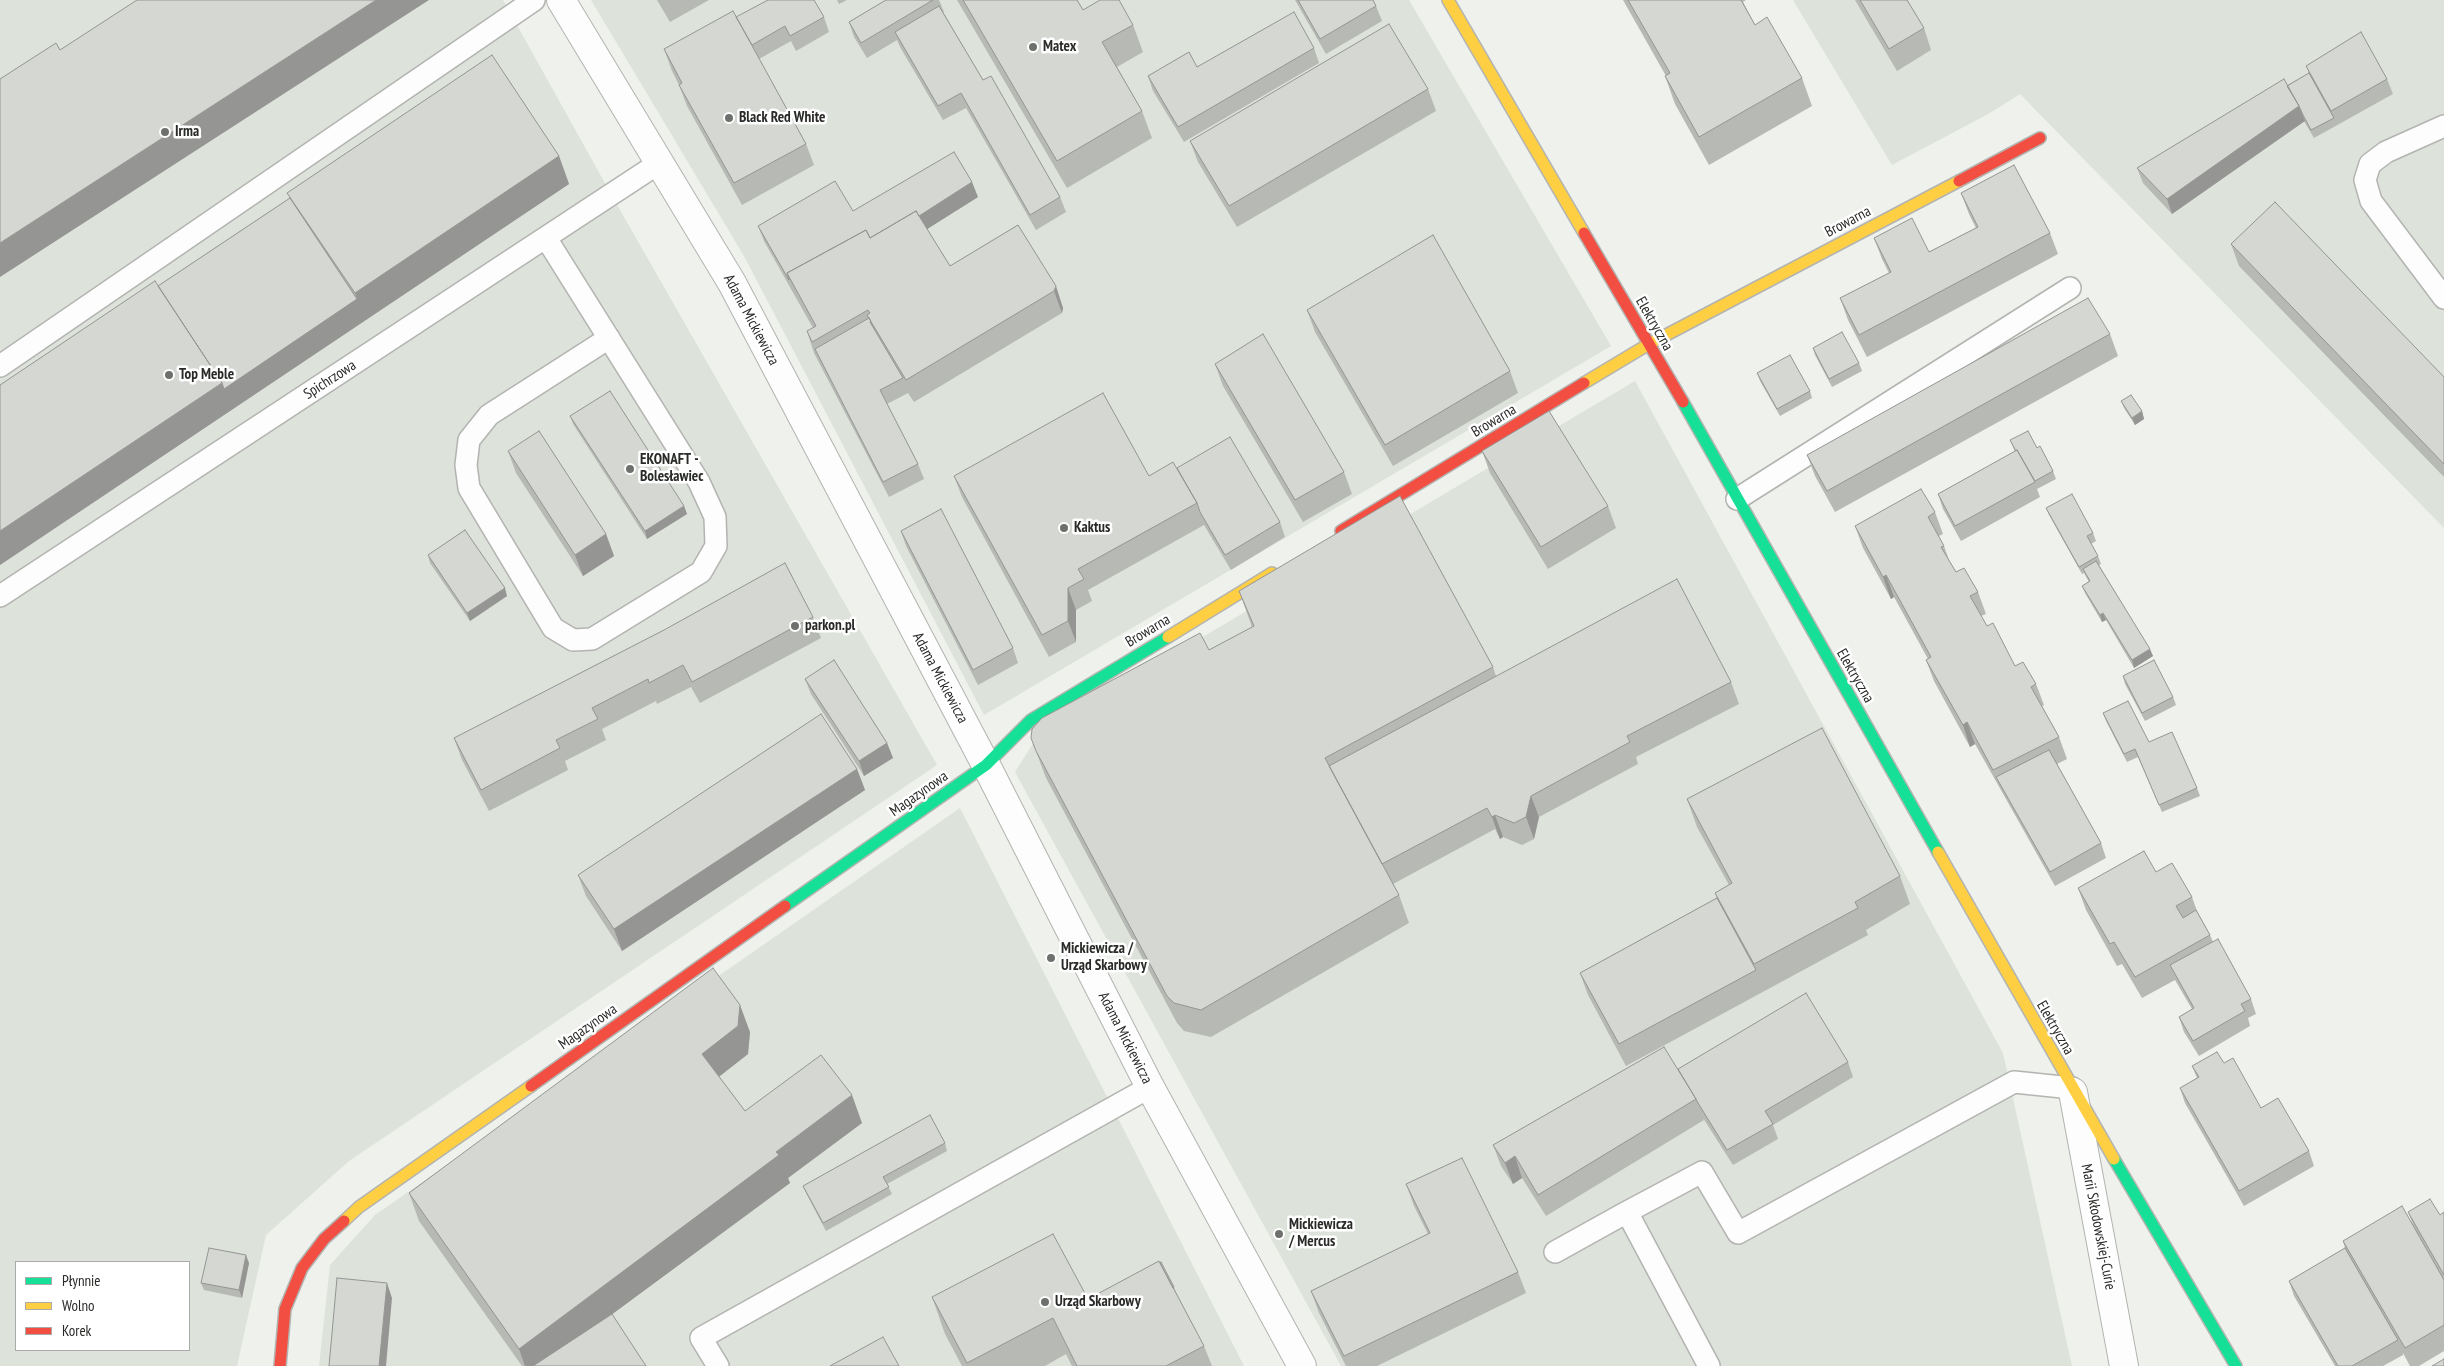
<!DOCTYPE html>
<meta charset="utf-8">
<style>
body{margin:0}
#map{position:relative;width:2444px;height:1366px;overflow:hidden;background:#eef1ec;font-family:"PT Sans Narrow",sans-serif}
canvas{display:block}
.legend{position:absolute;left:15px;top:1261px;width:175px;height:90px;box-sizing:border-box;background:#fff;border:1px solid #a9aaa9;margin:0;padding:6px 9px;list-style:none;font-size:15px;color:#292b28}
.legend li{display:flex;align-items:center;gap:10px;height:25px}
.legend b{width:25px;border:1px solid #a9aaa9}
</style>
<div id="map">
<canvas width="2444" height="1366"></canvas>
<ul class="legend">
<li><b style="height:6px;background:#16e098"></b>Płynnie</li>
<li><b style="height:6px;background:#ffcf43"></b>Wolno</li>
<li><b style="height:6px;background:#f24e42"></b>Korek</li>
</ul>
</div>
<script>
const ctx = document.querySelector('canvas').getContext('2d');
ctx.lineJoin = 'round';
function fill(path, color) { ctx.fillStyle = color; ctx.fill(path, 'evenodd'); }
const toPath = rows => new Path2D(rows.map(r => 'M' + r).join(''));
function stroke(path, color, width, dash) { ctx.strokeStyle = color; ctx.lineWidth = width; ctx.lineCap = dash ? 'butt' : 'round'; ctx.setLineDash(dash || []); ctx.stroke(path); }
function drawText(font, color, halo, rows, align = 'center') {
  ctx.font = font + ' "PT Sans Narrow",sans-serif'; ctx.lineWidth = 5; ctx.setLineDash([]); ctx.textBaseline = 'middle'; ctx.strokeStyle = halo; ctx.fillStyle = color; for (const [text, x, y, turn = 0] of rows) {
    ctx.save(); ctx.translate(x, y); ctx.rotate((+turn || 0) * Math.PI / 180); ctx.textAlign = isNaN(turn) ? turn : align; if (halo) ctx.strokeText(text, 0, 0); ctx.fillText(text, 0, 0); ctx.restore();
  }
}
const built = toPath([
 [0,0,503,0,616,203,937,765,349,1161,266,1235,237,1366,0,1366],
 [16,1262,189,1262,189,1350,16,1350],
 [591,0,1409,0,1611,346,984,715,744,256],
 [1793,0,2444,0,2444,528,2020,94,1990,113,1892,165],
 [1635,381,2003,1053,2072,1366,1341,1366,1015,772,1039,734],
 [960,808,1244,1366,319,1366,330,1265,375,1215]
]);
const lane = toPath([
 [2444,126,2386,152,2370,164,2365,180,2371,201,2444,298],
 [546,238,699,482,715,517,716,546,701,572,592,639,573,640,553,628,469,488,466,465,469,440,489,415,609,338],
 [0,366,534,0],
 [1737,499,2070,288],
 [0,596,659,163],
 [1627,1212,1702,1172,1738,1233,2014,1082,2072,1088],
 [1555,1252,1627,1212,1709,1366],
 [718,1366,701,1338,1150,1087]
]);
const street = toPath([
 [561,0,732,283,986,765,1150,1087,1302,1366],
 [2073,1092,2124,1366]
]);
const fast = toPath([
 [1683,402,1938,852],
 [785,906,986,765,1031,720,1168,637],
 [2114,1159,2236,1366]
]);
const slow = toPath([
 [1448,0,1584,233],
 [1584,383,1649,344,1959,181],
 [1168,637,1272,573],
 [1938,852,2114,1159],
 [344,1221,359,1207,531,1086]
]);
const jam = toPath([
 [1959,181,2040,138],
 [1584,233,1683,402],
 [1341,531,1584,383],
 [531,1086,785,906],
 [280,1366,285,1309,302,1268,324,1239,344,1221]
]);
const wall = toPath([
 [657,0,709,0,670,22],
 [837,0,847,0,839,4],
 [886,0,939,0,944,12,943,12,983,80,1060,197,1066,212,1036,230,966,108,943,120,900,47,897,40,867,58,854,37,849,22],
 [957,0,1077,0,1083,10,1133,25,1143,52,1117,67,1142,111,1152,138,1067,188],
 [1295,0,1373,0,1376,6,1382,21,1326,54],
 [1623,0,1746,0,1743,2,1755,25,1802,78,1812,106,1709,165,1675,104,1665,76,1666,76],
 [1855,0,1907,0,1924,28,1931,50,1897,71],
 [736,17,824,17,829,32,796,51,791,41,759,59,806,144,814,165,742,205,687,106,679,85,672,71,664,49],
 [1314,48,1319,63,1184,142,1153,91,1148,76,1197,67],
 [2306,66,2387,79,2393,94,2314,138,2304,121,2172,214,2143,183,2137,168,2309,73],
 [1428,89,1436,111,1237,227,1198,162,1190,141],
 [559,156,569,184,0,565,0,385,158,286,290,198,287,193],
 [1961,193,2050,233,2058,254,1867,357,1848,320,1840,298,1889,273,1882,259,1874,238,1929,252,1976,228,1969,214],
 [978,197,927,229,950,266,1018,225,1063,308,1062,313,914,402,908,393,887,404,918,464,924,479,889,497,814,353,807,331,813,328,764,241,758,226,853,211],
 [2231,244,2444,377,2444,477,2239,266],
 [1307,310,1510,371,1518,393,1393,466,1315,332],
 [2110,334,2118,356,1835,512,1815,476,1807,455],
 [1813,348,1859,363,1862,371,1832,387,1815,355],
 [1215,364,1344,472,1352,494,1303,522,1223,386],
 [1757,373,1810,391,1812,398,1780,416,1760,381],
 [2121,401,2142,411,2144,419,2135,425,2124,408],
 [570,416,684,506,687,514,647,539,573,424],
 [2010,440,2037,448,2053,471,2056,479,2037,489,2040,497,1961,541,1943,509,1938,494,2015,452],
 [508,451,606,534,614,556,583,576,516,473],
 [1482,451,1608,506,1616,528,1548,569,1490,473],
 [1177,468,1280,522,1285,537,1231,570,1204,525,1088,590,1092,601,1076,610,1076,642,1049,657,962,497,954,476,1149,476],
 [2046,508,2093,533,2096,541,2091,544,2098,556,2101,564,2099,565,2153,656,2134,668,2106,620,2102,622,2085,593,2082,586,2089,582,2084,573,2082,574,2049,515],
 [1935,512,1943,534,1939,536,1944,546,1950,563,1956,572,1978,592,1986,614,1981,616,1987,626,2015,666,2036,684,2044,705,2042,706,2059,737,2067,759,2057,764,2101,843,2106,858,2055,886,1975,744,1970,747,1934,681,1926,660,1928,659,1894,597,1891,599,1863,548,1855,526],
 [901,531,1013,648,1018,663,978,685,906,546],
 [428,555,507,596,470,621,430,563],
 [1239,591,1493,667,1496,676,1731,682,1739,704,1636,757,1638,764,1539,817,1534,839,1522,845,1503,837,1500,839,1495,829,1393,884,1399,895,1409,923,1211,1037,1184,1031,1177,1023,1046,778,1031,738,1209,650,1252,627],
 [813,617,821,638,700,703,691,687,657,704,656,701,602,729,606,740,565,761,568,770,489,811,462,760,454,738],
 [2123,676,2173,697,2176,705,2145,721,2125,684],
 [805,679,887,743,893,758,864,776,811,694],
 [2103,713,2149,742,2197,788,2200,796,2162,812,2138,757,2127,762,2106,721],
 [857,769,865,790,622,951,586,896,578,875],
 [1687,799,1900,876,1910,904,1866,930,1868,935,1626,1066,1588,995,1580,973,1717,898,1715,893,1729,885,1697,827],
 [2156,872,2192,897,2197,911,2210,935,2213,942,2251,999,2256,1014,2248,1018,2250,1026,2199,1056,2184,1032,2179,1017,2192,1009,2175,980,2142,998,2122,964,2117,966,2086,910,2078,888],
 [750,1032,748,1054,719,1077,745,1111,862,1123,788,1178,790,1183,612,1314,646,1366,522,1366,419,1221,409,1193],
 [1848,1062,1853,1077,1773,1125,1778,1139,1733,1165,1703,1118,1704,1120,1546,1216,1522,1178,1513,1184,1501,1166,1493,1145,1678,1069],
 [2224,1063,2261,1108,2309,1151,2314,1166,2244,1206,2185,1103,2180,1088,2197,1078,2192,1066],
 [945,1143,947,1151,887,1184,892,1194,826,1231,806,1193,803,1186],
 [1406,1184,1518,1272,1526,1293,1377,1366,1346,1366,1319,1313,1311,1291,1428,1234,1414,1206],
 [2408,1212,2440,1215,2444,1212,2444,1351,2419,1366,2410,1366,2403,1353,2403,1355,2383,1366,2335,1366,2294,1296,2289,1281,2345,1248,2343,1241,2414,1227],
 [249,1263,242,1298,204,1290,201,1283],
 [1174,1287,1177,1295,1204,1346,1212,1366,1072,1366,1066,1354,1045,1366,962,1366,945,1334,932,1297,1088,1299]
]);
const shadedWall = toPath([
 [376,0,429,0,0,277,0,243],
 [2299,106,2305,121,2172,214,2167,199],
 [559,156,569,184,0,565,0,531,222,383,357,299,355,293],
 [972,182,978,197,878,260,872,245],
 [1056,286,1063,308,1062,313,1054,291],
 [2142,411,2144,419,2135,425,2132,418],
 [684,506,687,514,647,539,645,531],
 [606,534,614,556,583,576,575,555],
 [1886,575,1894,597,1891,599,1883,577],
 [505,588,507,596,470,621,467,613],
 [1068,588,1076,610,1076,642,1068,621],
 [2103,613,2106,620,2102,622,2100,615],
 [2150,649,2153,656,2134,668,2132,660],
 [1967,722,1975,744,1970,747,1963,725],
 [887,743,893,758,864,776,859,761],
 [857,769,865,790,622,951,614,929],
 [1531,796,1539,817,1534,839,1526,817],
 [1495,815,1503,837,1500,839,1492,817],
 [740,1005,750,1032,748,1054,712,1082,702,1054],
 [852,1095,862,1123,788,1178,790,1183,542,1366,525,1366,519,1349,776,1152],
 [1515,1156,1522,1178,1513,1184,1505,1163],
 [246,1255,249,1263,242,1298,239,1290],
 [387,1283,392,1298,386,1366,379,1366]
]);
const building = toPath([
 [137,0,376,0,0,243,0,79,56,43,60,50,137,0],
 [768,0,814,0,824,17,790,36,785,26,752,45,736,17,768,0],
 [886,0,933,0,861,43,849,22,886,0],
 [963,0,1077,0,1083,10,1100,0,1119,0,1133,25,1102,42,1142,111,1057,161,963,0],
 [1298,0,1373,0,1376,6,1320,39,1298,0],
 [1628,0,1741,0,1755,25,1767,17,1802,78,1699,137,1665,76,1670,73,1628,0],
 [1860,0,1907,0,1924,28,1889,49,1860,0],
 [939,6,983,80,991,76,1060,197,1030,215,961,93,938,106,895,32,939,6],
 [733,11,806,144,734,183,679,85,682,83,664,49,733,11],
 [1294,12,1314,48,1178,127,1148,76,1189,52,1197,67,1294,12],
 [1389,24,1428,89,1229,206,1190,141,1389,24],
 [2361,32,2387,79,2331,111,2306,66,2361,32],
 [492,55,559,156,355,293,287,193,492,55],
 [2309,73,2334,118,2311,130,2303,115,2299,106,2287,86,2309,73],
 [2284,79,2299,106,2167,199,2137,168,2284,79],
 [954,152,972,182,919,216,916,211,870,238,866,230,787,273,789,280,758,226,835,181,853,211,954,152],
 [2014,165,2050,233,1859,335,1840,298,1891,272,1874,238,1912,218,1929,252,1978,227,1961,193,2014,165],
 [290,198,357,299,224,389,222,383,158,286,290,198],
 [2275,202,2444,377,2444,464,2231,244,2275,202],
 [916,211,950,266,1018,225,1056,286,1054,291,906,380,867,315,870,313,868,310,812,342,807,331,816,326,787,273,866,230,870,238,916,211],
 [1433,235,1510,371,1385,445,1307,310,1433,235],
 [155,281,222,383,0,531,0,385,155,281],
 [2088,298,2110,334,1827,491,1807,455,2088,298],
 [869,318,871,321,870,322,903,378,880,390,918,464,883,482,815,349,869,318],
 [1842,332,1859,363,1829,379,1813,348,1842,332],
 [1263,334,1344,472,1295,500,1215,364,1263,334],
 [1790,355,1810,391,1777,409,1757,373,1790,355],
 [610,391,684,506,645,531,570,416,610,391],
 [1103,393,1149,476,1173,462,1197,503,1078,569,1084,579,1068,588,1068,621,1042,635,954,476,1103,393],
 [2131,395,2142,411,2132,418,2121,401,2131,395],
 [1549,411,1608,506,1541,547,1482,451,1549,411],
 [539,431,606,534,575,555,508,451,539,431],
 [2028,431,2037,448,2040,446,2053,471,2035,481,2017,450,2016,451,2010,440,2028,431],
 [1230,437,1280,522,1225,555,1200,512,1197,503,1177,468,1230,437],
 [2017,450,2035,482,1955,526,1938,494,2017,450],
 [1921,489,1935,512,1928,517,1944,546,1941,547,1956,572,1964,568,1978,592,1970,596,1987,626,1993,623,2015,666,2023,662,2036,684,2031,687,2059,737,1993,770,1967,722,1963,725,1926,660,1931,657,1886,575,1883,577,1855,526,1921,489],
 [2072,494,2093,533,2087,536,2098,556,2079,567,2046,508,2072,494],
 [1400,496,1493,667,1325,758,1399,895,1201,1010,1174,1003,1167,996,1036,751,1031,738,1032,729,1042,718,1200,633,1209,650,1254,626,1239,591,1400,496],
 [941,509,1013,648,973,670,901,531,941,509],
 [465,530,505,588,467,613,428,555,465,530],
 [2096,561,2150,649,2132,660,2103,613,2100,615,2082,586,2090,581,2083,569,2096,561],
 [785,563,813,617,692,682,683,665,649,683,648,679,592,708,598,719,556,740,560,748,481,790,454,738,664,630,785,563],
 [1677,579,1731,682,1627,736,1630,742,1531,796,1526,817,1514,823,1495,815,1492,817,1487,808,1382,864,1329,766,1677,579],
 [834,660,887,743,859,761,805,679,834,660],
 [2154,660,2173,697,2142,713,2123,676,2154,660],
 [2128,701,2149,742,2172,732,2197,788,2159,805,2135,749,2124,754,2103,713,2128,701],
 [821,714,857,769,614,929,578,875,821,714],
 [1822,728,1900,876,1855,902,1858,908,1754,964,1715,893,1732,883,1687,799,1822,728],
 [2049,750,2101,843,2050,872,1996,777,2049,750],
 [2144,851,2156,872,2172,863,2192,897,2176,906,2183,918,2196,910,2210,935,2135,977,2114,942,2110,944,2078,888,2144,851],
 [1717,898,1756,970,1619,1044,1580,973,1717,898],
 [2218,939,2251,999,2241,1004,2245,1011,2193,1041,2179,1017,2194,1008,2170,965,2218,939],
 [713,968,740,1005,738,1026,702,1054,745,1111,821,1055,852,1095,776,1152,779,1155,519,1349,409,1193,713,968],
 [1806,993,1848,1062,1765,1111,1773,1124,1727,1150,1698,1103,1696,1099,1678,1069,1806,993],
 [1664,1047,1696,1099,1538,1195,1515,1156,1505,1163,1493,1145,1664,1047],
 [2217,1052,2224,1063,2233,1058,2261,1108,2278,1098,2309,1151,2239,1191,2180,1088,2199,1077,2192,1066,2217,1052],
 [930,1115,945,1143,883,1177,889,1187,823,1223,803,1186,930,1115],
 [1462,1158,1518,1272,1344,1356,1311,1291,1430,1233,1406,1184,1462,1158],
 [2430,1199,2440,1215,2444,1212,2444,1275,2408,1212,2430,1199],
 [2402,1206,2444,1280,2444,1325,2405,1348,2343,1241,2402,1206],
 [1053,1234,1088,1299,1159,1261,1204,1346,1166,1366,1077,1366,1053,1318,967,1363,932,1297,1053,1234],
 [209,1248,246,1255,239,1290,201,1283,209,1248],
 [2345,1248,2398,1340,2352,1366,2338,1366,2289,1281,2345,1248],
 [1161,1262,1174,1287,1173,1288,1160,1263,1161,1262],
 [337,1278,387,1283,379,1366,329,1366,337,1278],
 [612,1314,646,1366,533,1366,612,1314],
 [883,1337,899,1366,830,1366,883,1337],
 [2444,1359,2444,1366,2432,1366,2444,1359]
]);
const markers = [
 [1033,47,5,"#6e706d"],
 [729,118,5,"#6e706d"],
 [165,132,5,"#6e706d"],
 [169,375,5,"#6e706d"],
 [630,469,5,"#6e706d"],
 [1064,528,5,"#6e706d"],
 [795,626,5,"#6e706d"],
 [1051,958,5,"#6e706d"],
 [1279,1234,5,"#6e706d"],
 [1045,1302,5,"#6e706d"]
];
const poiNames = [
 ["Matex",1043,47],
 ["Black Red White",739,118],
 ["Irma",175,132],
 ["Top Meble",179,375],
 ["EKONAFT -",640,460],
 ["Bolesławiec",640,477],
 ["Kaktus",1074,528],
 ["parkon.pl",805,626],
 ["Mickiewicza /",1061,949],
 ["Urząd Skarbowy",1061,966],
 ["Mickiewicza",1289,1225],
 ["/ Mercus",1289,1242],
 ["Urząd Skarbowy",1055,1302]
];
const streetNames = [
 ["Browarna",1848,222,-28],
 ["Adama Mickiewicza",751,320,62],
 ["Elektryczna",1654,324,60],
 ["Spichrzowa",330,380,-33],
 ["Browarna",1494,421,-31],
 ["Browarna",1148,631,-31],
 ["Elektryczna",1855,676,60],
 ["Adama Mickiewicza",940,678,62],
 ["Magazynowa",919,794,-35],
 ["Magazynowa",588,1027,-35],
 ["Elektryczna",2055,1028,60],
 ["Adama Mickiewicza",1125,1038,63],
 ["Marii Skłodowskiej-Curie",2098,1227,79]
];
fill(built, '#dde2da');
stroke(lane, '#b3b4b1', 24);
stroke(street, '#b3b4b1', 30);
stroke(fast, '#b3b4b1', 14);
stroke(slow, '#b3b4b1', 14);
stroke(jam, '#b3b4b1', 14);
stroke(lane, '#fcfdfc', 21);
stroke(street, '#fcfdfc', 28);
stroke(fast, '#16e098', 11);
stroke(slow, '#ffcf43', 11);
stroke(jam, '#f24e42', 11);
fill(wall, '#b7b9b5');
fill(shadedWall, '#959694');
fill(building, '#d5d7d3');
stroke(building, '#959694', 1);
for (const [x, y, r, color] of markers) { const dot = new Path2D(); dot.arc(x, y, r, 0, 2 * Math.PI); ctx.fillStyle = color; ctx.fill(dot); stroke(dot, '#fff', 2); }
drawText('bold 15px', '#292b28', '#fff', poiNames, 'left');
drawText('15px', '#292b28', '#fff', streetNames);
</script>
